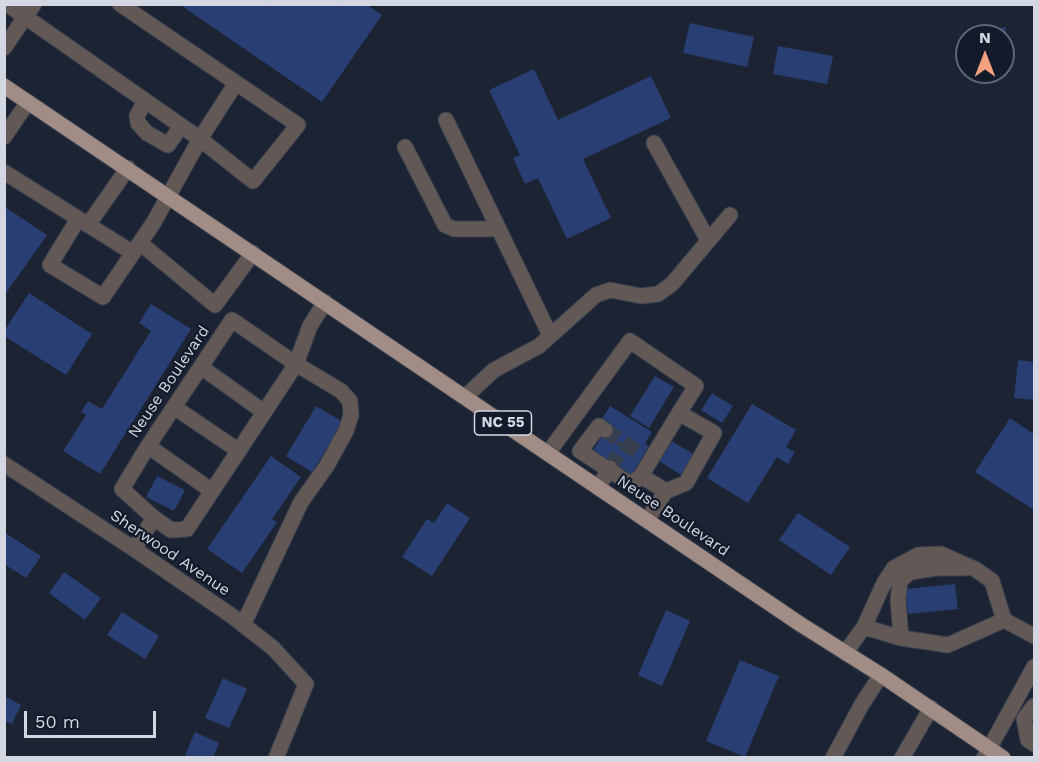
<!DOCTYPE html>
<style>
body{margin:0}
#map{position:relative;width:1039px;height:762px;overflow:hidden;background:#1c2333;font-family:"Work Sans",sans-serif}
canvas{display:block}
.frame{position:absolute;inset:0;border:6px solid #d2d7e1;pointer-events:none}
.north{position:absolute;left:955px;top:24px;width:60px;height:60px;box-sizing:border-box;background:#131a29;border:2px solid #5f6673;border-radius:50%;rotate:0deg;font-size:16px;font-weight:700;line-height:24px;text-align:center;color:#d2d7e1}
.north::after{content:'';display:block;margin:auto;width:21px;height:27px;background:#f2a080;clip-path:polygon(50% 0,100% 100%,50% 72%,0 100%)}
.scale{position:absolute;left:24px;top:711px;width:132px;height:27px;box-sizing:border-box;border:3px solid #d2d7e1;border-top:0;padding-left:8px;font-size:18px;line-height:21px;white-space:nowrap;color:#d2d7e1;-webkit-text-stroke:4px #131a29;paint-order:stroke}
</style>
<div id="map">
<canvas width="1039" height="762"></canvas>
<div class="frame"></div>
<div class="north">N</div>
<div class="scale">50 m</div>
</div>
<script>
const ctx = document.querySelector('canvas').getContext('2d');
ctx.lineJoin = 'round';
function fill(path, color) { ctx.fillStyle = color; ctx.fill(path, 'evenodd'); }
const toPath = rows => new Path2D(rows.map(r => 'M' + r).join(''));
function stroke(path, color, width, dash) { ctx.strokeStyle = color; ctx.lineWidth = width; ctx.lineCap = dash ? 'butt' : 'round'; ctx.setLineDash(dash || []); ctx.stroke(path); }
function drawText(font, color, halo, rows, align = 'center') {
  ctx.font = font + ' "Work Sans",sans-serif'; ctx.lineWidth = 4.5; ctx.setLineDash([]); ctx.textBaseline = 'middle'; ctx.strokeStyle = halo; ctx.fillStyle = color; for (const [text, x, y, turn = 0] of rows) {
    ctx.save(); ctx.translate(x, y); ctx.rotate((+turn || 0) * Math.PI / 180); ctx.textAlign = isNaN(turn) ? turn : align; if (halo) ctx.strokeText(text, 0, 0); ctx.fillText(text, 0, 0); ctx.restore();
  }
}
const building = toPath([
 [179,4,264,4,268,7,269,4,339,4,343,7,345,4,366,4,382,15,322,102],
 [690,23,754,37,747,67,683,53],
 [1005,27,1012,55,1003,58,1003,36,973,36],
 [778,46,833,56,827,84,773,74],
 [534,69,558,120,651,76,671,118,583,159,611,218,567,239,538,178,525,184,513,158,520,155,489,90],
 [5,207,47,235,4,296,4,208],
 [29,293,92,334,66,375,4,336,4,331],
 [151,304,191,329,100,474,63,451,86,415,81,412,88,401,102,409,151,331,139,323],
 [1018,360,1034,362,1034,400,1014,398],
 [655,376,674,387,649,428,630,416],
 [712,393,733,406,722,423,701,410],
 [752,404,796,430,786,447,795,452,788,464,777,457,748,503,707,478],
 [316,406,343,422,312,472,286,456],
 [610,406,652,432,645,444,649,446,629,479,590,456,610,423,602,419],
 [1010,418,1034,434,1034,510,975,472],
 [672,441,696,456,683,476,659,461],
 [271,456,301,477,272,519,277,522,242,573,207,549],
 [157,476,185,490,174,511,146,497],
 [447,503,470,518,432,576,402,557,427,519,434,523],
 [798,513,850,547,831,575,779,540],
 [4,532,41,556,26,578,4,564],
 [64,572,101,598,85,620,49,593],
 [955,584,958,609,908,614,906,589],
 [666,610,690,621,662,686,638,675],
 [122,612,159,636,145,659,107,635],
 [740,660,779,676,745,757,706,741],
 [223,678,247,689,229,728,205,718],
 [4,696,21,705,12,724,4,721],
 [195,732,219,743,213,758,184,758]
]);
const minorTunnel = toPath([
 [605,430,643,456],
 [610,468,625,444]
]);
const minor = toPath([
 [7,4,200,139,236,83],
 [4,48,34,4],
 [145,101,137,116,138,123,147,133,168,145,181,126],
 [446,120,550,335],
 [4,137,28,102],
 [654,143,708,240],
 [405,147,445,225,454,229,499,229],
 [4,172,133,253,154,222,200,139,253,181,298,125,120,4],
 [78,219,50,265,103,297,133,253],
 [88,225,128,168],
 [140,243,215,305,253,253],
 [201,367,264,412],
 [465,397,494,370,539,346,596,295,610,290,641,296,658,294,672,284,730,215],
 [174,407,239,451],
 [148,446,212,491],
 [548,453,630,341,696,386,679,413,714,433,686,483,666,491,647,520],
 [4,464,134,549,232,616,273,648,306,684,276,758],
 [610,468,609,470,629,483,634,482,641,476],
 [598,487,609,470,580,451,599,426,605,430],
 [666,491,641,476,679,413],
 [154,518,171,530,187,529,296,364,341,391,350,401,351,415,346,431,326,467,301,502,243,625],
 [134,549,154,518,122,489,148,446,232,320,296,364,310,326,325,302],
 [864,627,901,638,948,645,1004,620],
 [901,638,898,600,900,581,910,572,937,568,966,568],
 [845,653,864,627,884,583,894,568,918,555,941,554,975,569,992,581,1004,620,1034,636],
 [1034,706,1024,719,1028,740,1034,744],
 [833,758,862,704,881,675],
 [902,758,931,708],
 [984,758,1034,667]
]);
const major = toPath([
 [4,86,800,624,881,675,1003,758]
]);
const shields = [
 [503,423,57]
];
const shieldNames = [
 ["NC 55",503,423]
];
const streetNames = [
 ["Neuse Boulevard",169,382,-56],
 ["Neuse Boulevard",673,516,34],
 ["Sherwood Avenue",170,553,34]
];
fill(building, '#293e73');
stroke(minorTunnel, '#373e4d', 15, [15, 8]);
stroke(minor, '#39404f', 17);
stroke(major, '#39404f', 17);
stroke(minor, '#625855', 15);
stroke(major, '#a18d85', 15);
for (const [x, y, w] of shields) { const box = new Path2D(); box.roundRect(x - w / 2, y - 12, w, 24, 4.5); ctx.fillStyle = '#131a29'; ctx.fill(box); stroke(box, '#d2d7e1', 1.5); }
drawText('bold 15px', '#d2d7e1', null, shieldNames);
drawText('16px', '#d2d7e1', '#131a29', streetNames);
</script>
